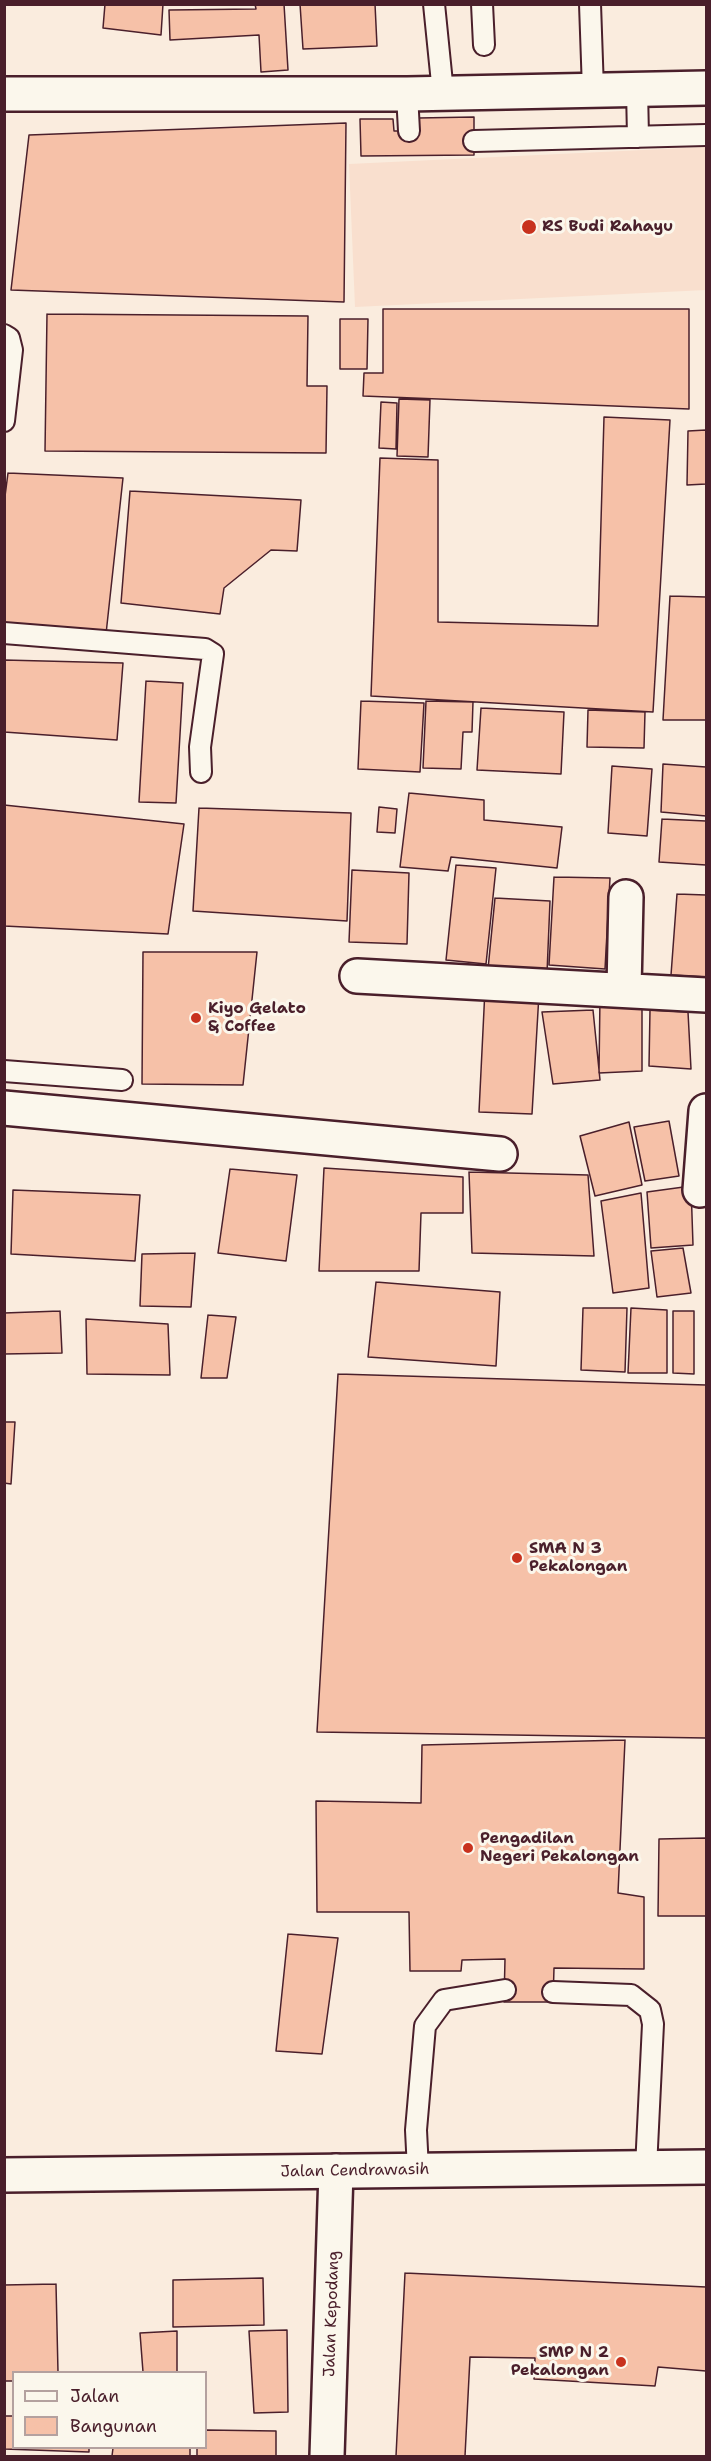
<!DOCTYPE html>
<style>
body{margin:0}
#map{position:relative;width:711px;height:2461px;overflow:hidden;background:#faecde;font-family:"Shantell Sans",sans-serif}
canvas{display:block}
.frame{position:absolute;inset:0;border:6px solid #4a1f2b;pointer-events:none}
.legend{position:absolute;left:12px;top:2371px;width:195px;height:78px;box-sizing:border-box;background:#fbf7ec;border:2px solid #b4a19f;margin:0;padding:8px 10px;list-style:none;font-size:18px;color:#4a1f2b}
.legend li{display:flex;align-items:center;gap:12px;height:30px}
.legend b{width:30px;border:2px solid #b4a19f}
</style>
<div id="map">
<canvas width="711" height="2461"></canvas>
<div class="frame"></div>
<ul class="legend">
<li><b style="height:8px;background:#fbf7ec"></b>Jalan</li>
<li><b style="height:16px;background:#f6c1a8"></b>Bangunan</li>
</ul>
</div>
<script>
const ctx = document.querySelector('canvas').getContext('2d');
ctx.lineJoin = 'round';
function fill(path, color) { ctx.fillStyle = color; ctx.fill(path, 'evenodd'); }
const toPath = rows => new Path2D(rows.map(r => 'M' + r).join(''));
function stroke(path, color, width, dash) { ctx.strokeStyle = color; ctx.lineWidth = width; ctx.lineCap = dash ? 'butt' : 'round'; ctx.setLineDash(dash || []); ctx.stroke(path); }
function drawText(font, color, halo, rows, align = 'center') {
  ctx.font = font + ' "Shantell Sans",sans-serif'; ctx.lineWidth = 6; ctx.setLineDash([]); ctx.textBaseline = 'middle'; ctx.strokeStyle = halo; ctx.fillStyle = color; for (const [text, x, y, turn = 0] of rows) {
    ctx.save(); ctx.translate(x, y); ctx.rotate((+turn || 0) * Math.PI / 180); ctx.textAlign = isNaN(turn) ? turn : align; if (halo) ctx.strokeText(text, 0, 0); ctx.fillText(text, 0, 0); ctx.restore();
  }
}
const built = toPath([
 [706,147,706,290,355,307,349,164]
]);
const building = toPath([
 [105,4,163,4,161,35,103,28,105,4],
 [255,4,284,4,288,70,261,72,259,35,170,40,169,10,256,9,255,4],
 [300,4,375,4,377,46,303,49,300,4],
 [474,117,474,155,361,156,360,119,393,119,394,131,419,131,418,118,474,117],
 [346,123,344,302,11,290,29,135,346,123],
 [383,309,689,309,689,409,363,396,364,373,383,373,383,309],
 [47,314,308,316,307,386,327,386,326,453,45,451,47,314],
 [340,319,368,319,367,369,340,369,340,319],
 [399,399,430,400,428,457,397,456,399,399],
 [381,402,397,403,396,449,379,448,381,402],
 [604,417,670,420,653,712,371,696,380,458,438,460,438,622,598,626,604,417],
 [706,430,706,484,687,485,688,431,706,430],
 [8,473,123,478,106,634,4,625,4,504,8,473],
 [130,491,301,500,297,551,271,550,224,588,220,614,121,603,130,491],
 [670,596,706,597,706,720,663,720,670,596],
 [4,660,123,663,117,740,4,732,4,660],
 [146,681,183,683,176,803,139,802,146,681],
 [361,701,424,703,420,772,358,769,361,701],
 [426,701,473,702,472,732,463,732,461,769,423,768,426,701],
 [481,708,564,712,561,774,477,770,481,708],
 [588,710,645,712,644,748,587,747,588,710],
 [663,764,706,767,706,816,661,812,663,764],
 [612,766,652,769,647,836,608,833,612,766],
 [409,793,484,800,484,820,562,827,557,868,451,857,448,871,400,867,409,793],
 [4,805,184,824,168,934,4,926,4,805],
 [379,807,397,809,395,833,377,832,379,807],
 [199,808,351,813,347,921,193,911,199,808],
 [662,819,706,821,706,865,659,862,662,819],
 [456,865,496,868,486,964,446,960,456,865],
 [352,870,409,873,407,944,349,942,352,870],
 [554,877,610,878,605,969,549,965,554,877],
 [677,894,706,895,706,977,671,975,677,894],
 [495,898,550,901,547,973,488,969,495,898],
 [143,952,257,952,243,1085,142,1084,143,952],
 [485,989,539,994,532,1114,479,1112,485,989],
 [600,996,642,996,642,1071,599,1073,600,996],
 [593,1010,600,1080,553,1084,542,1012,593,1010],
 [650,1010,688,1012,691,1069,649,1066,650,1010],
 [669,1121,679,1176,645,1181,634,1127,669,1121],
 [629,1122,642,1185,595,1196,580,1136,629,1122],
 [324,1168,463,1177,463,1213,421,1213,419,1271,319,1271,324,1168],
 [230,1169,297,1175,286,1261,218,1253,230,1169],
 [469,1172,588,1175,594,1256,472,1253,469,1172],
 [691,1186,693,1245,651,1248,647,1192,691,1186],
 [13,1190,140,1195,135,1261,11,1254,13,1190],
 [641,1193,649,1288,613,1293,601,1201,641,1193],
 [683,1248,691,1293,657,1297,651,1251,683,1248],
 [195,1253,191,1307,140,1306,142,1254,195,1253],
 [376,1282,500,1292,496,1366,368,1357,376,1282],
 [583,1308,627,1308,625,1372,581,1370,583,1308],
 [631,1308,667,1310,667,1373,628,1373,631,1308],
 [60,1311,62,1353,4,1354,4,1313,60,1311],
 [673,1311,694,1311,694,1374,673,1373,673,1311],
 [208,1315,236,1317,227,1378,201,1378,208,1315],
 [86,1319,168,1324,170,1375,87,1374,86,1319],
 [338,1374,706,1385,706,1738,317,1732,338,1374],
 [4,1422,15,1422,11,1484,4,1483,4,1422],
 [625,1740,618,1893,644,1897,644,1969,554,1968,553,2002,504,2002,505,1959,462,1960,461,1971,410,1971,409,1912,317,1912,316,1801,421,1803,422,1745,625,1740],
 [706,1838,706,1916,658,1916,659,1839,706,1838],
 [288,1934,338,1938,322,2054,276,2051,288,1934],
 [405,2273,706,2287,706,2371,658,2367,655,2386,534,2379,535,2358,470,2357,465,2456,396,2456,405,2273],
 [263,2278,264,2325,173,2327,173,2280,263,2278],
 [56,2284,58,2372,14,2372,14,2381,4,2381,4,2285,56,2284],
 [287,2330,288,2412,254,2413,249,2331,287,2330],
 [177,2331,177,2372,143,2372,140,2333,177,2331],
 [4,2416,14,2416,14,2448,89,2448,89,2452,4,2449,4,2416],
 [206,2430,276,2431,276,2456,197,2456,197,2448,206,2448,206,2430],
 [113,2448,190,2448,190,2456,112,2456,113,2448]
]);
const lane = toPath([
 [434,4,443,93],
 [482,4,484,45],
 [590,4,593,90],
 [637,89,638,137],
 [407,94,409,131],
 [474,141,706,135],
 [4,335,9,338,12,350,4,421],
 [4,633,205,649,213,654,200,747,201,772],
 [4,1071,122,1080],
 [553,1992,631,1995,650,2010,653,2024,646,2168],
 [418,2170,416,2130,425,2026,444,2000,505,1990]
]);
const street = toPath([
 [4,94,407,94,706,88],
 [357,976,706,995],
 [624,989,626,897],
 [4,1108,500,1154],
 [700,1190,706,1111],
 [327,2456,336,2171]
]);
const secondary = toPath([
 [4,2175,706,2167]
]);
const markers = [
 [529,227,8,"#c8321e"],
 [196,1018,6,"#c8321e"],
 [517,1558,6,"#c8321e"],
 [468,1848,6,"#c8321e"],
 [621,2362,6,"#c8321e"]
];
const poiNames = [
 ["RS Budi Rahayu",542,227],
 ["Kiyo Gelato",208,1009],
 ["& Coffee",208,1027],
 ["SMA N 3",529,1549],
 ["Pekalongan",529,1567],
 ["Pengadilan",480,1839],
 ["Negeri Pekalongan",480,1857],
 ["SMP N 2",609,2353,"right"],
 ["Pekalongan",609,2371,"right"]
];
const streetNames = [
 ["Jalan Cendrawasih",355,2171,-1],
 ["Jalan Kepodang",332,2314,-88]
];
fill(built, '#f9dfce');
fill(building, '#f6c1a8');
stroke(building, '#4a1f2b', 1.5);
stroke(lane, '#4a1f2b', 24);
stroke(street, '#4a1f2b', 38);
stroke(secondary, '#4a1f2b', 38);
stroke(lane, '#fbf7ec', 20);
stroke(street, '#fbf7ec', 33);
stroke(secondary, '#fbf7ec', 33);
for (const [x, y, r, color] of markers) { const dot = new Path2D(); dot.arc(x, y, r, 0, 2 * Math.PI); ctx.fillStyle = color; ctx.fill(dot); stroke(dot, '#fbf7ec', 2); }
drawText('bold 16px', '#4a1f2b', '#fbf7ec', poiNames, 'left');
drawText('16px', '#4a1f2b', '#fbf7ec', streetNames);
</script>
